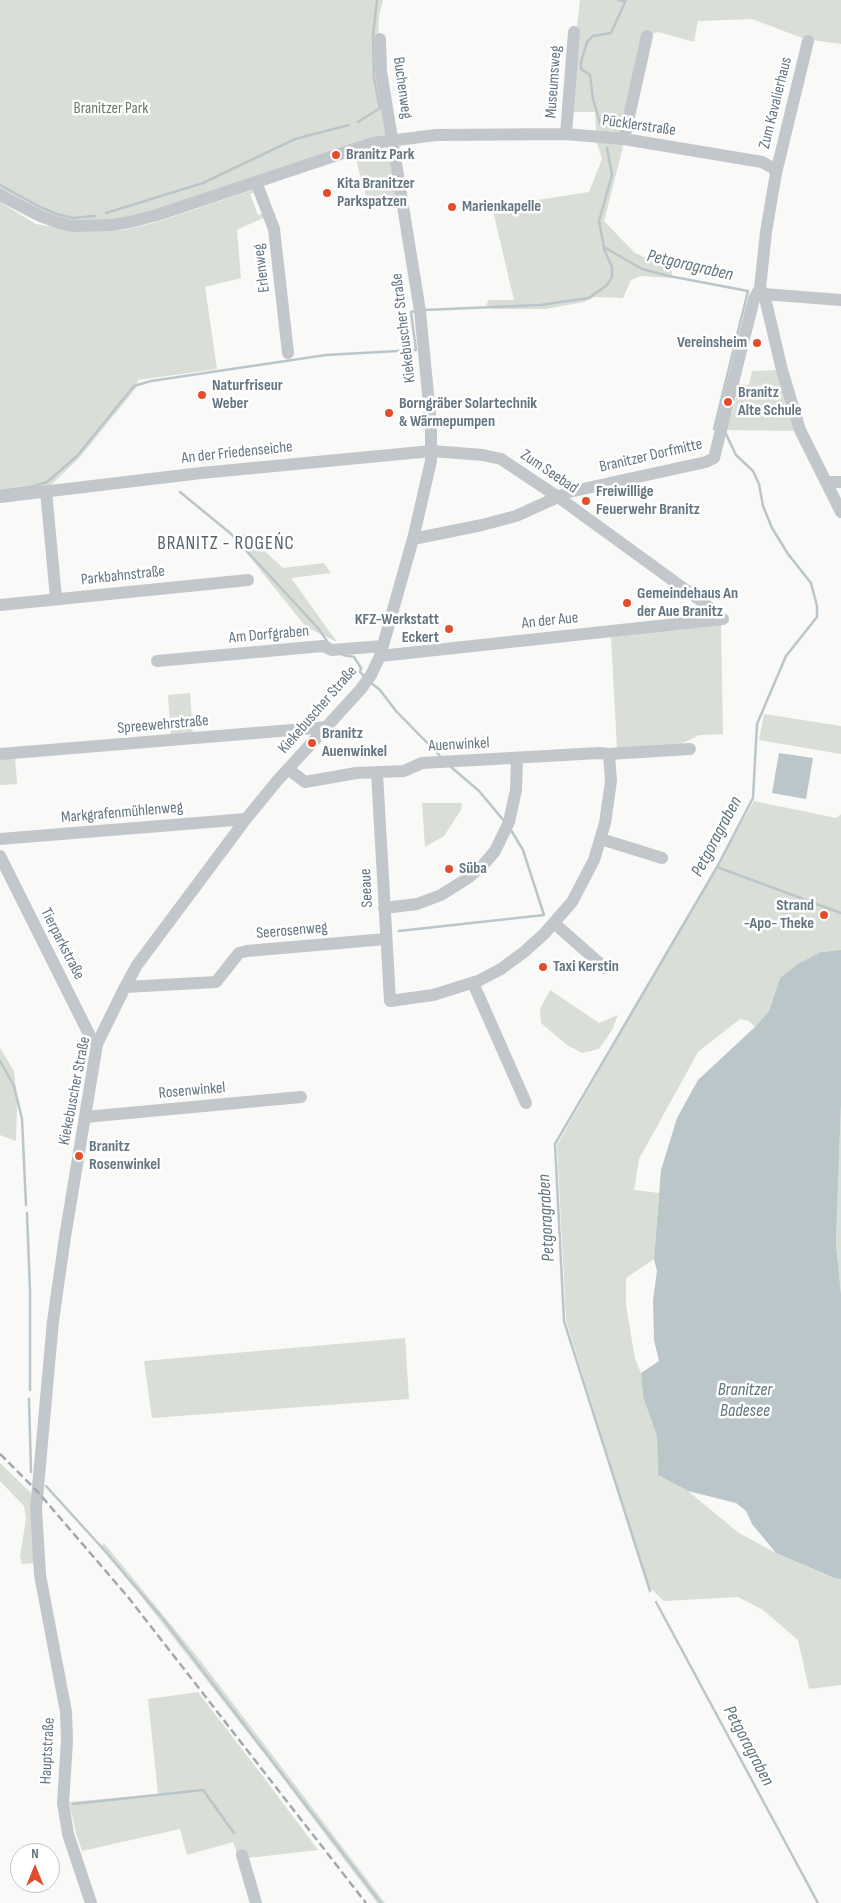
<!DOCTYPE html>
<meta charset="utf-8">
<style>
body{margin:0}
#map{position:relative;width:841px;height:1903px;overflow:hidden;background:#f9f9f7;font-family:"Sofia Sans Condensed",sans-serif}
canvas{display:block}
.north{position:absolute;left:10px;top:1843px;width:50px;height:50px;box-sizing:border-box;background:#fff;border:1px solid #c1c8cd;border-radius:50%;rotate:0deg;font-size:14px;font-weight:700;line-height:20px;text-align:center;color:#647682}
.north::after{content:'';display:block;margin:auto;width:18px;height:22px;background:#e34d2c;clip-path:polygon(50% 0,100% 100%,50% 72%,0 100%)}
</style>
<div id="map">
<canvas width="841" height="1903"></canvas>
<div class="north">N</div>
</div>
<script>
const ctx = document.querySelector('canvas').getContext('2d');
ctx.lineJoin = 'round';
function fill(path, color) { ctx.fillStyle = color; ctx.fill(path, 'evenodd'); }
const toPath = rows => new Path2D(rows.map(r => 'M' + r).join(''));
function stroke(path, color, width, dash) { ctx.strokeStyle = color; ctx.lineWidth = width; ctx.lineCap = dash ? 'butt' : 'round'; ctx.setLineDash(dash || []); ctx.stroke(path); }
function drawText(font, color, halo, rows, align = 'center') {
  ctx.font = font + ' "Sofia Sans Condensed",sans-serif'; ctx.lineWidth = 5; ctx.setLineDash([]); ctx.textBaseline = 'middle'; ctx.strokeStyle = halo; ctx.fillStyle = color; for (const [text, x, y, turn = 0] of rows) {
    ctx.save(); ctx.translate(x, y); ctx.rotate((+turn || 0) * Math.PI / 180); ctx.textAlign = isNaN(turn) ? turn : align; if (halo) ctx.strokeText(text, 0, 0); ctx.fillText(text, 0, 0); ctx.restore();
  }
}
const green = toPath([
 [0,0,383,0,379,16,378,39,390,135,157,211,102,222,72,221,56,218,0,191],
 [580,0,841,0,841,44,805,39,752,19,698,21,694,42,658,32,646,36,622,135,596,131,595,112,571,112,574,52],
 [596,140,624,143,604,221,635,253,672,269,672,278,640,276,631,280,623,298,595,297,584,302,546,309,494,309,486,305,489,300,514,300,492,207,589,192,602,159],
 [380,148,388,154,396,197,367,201,355,156],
 [255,189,256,192,250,194,258,215,263,213,265,217,237,230,241,278,205,287,217,369,138,380,136,388,80,457,48,488,0,493,0,202,36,224,70,230,106,231,124,230,157,222],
 [779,370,798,431,724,430,733,411,736,399,737,383,749,385,752,371],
 [246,534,283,568,324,563,331,573,291,578,337,642,306,627,233,536],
 [721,624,723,734,700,735,676,746,617,749,611,636],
 [190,693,193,735,171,737,168,695],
 [764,714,841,726,841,754,759,740],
 [15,756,17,784,0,785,0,757],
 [754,801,836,818,841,814,841,950,821,952,780,978,769,1011,755,1027,749,1021,740,1019,698,1052,639,1159,634,1190,659,1193,654,1259,626,1278,626,1305,635,1359,641,1373,643,1397,657,1436,658,1475,688,1491,739,1533,776,1553,833,1578,841,1579,841,1685,809,1689,798,1640,763,1610,738,1597,664,1601,649,1587,566,1321,557,1145],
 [422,803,462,803,461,810,444,836,425,847],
 [550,990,599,1023,618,1015,612,1030,599,1049,582,1053,567,1045,541,1023,540,1009],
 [0,1048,14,1071,17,1103,16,1141,0,1135],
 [841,1104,841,1294,836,1243],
 [405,1338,409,1399,152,1418,144,1361],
 [0,1463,31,1493,35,1563,22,1564,20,1556,26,1519,24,1506,0,1481],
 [104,1543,200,1660,385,1903,377,1903,269,1760,137,1591,100,1547],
 [198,1692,265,1779,318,1850,239,1859,233,1842,187,1855,180,1829,82,1851,76,1833,69,1802,158,1794,148,1699]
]);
const water = toPath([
 [779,753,813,758,806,799,772,793],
 [841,950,841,1104,836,1243,841,1294,841,1579,834,1578,776,1553,752,1524,746,1511,736,1503,688,1491,658,1475,657,1436,643,1397,641,1373,659,1361,654,1340,653,1300,657,1271,654,1259,661,1170,677,1118,698,1080,755,1027,769,1011,780,978,798,964,821,952]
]);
const stream = toPath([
 [618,0,624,1],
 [358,122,380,108,374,79,373,36,377,0],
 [601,126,593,99,590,75,581,69,581,62,587,42,593,36,611,33,626,0],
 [607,148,612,175,599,221,604,247,642,269,669,276,748,291,714,429,717,430],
 [0,185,40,207,57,214,73,218,95,216],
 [106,213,203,183,295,139,349,125],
 [424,310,540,305,589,298,607,285,612,277,612,267,604,249],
 [0,491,31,487,47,482,77,456,134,386,151,381,326,355,416,350,411,312,416,311],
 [180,492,230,533,318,628,329,644],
 [343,655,354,657,361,668,360,672,364,676],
 [370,682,380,690,396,711,442,758],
 [451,767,479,791,505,822],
 [717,867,841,913],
 [399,931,544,915,523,850,511,830],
 [0,1061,14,1086,22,1119,26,1205],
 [27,1213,30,1291,30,1390],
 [29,1399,31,1472],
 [46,1486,105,1551,163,1619,381,1903],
 [650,1591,564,1321,555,1144,717,867,753,798,757,724,786,656,817,617,817,606,811,583,788,554,772,528,763,506,759,484,753,471,736,455,725,432],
 [656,1602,818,1903],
 [73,1804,203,1790,234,1833]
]);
const minor = toPath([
 [566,134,574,32],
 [624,139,647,36],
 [776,173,808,41],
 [256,182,274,229,288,353],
 [0,195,40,216,56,222,72,226,112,225,130,222,157,215,373,143,436,135,566,134,624,139,762,162,773,168,776,173,766,232,760,288,754,299,714,458,706,462,569,492,516,516,482,525,413,539],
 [760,288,764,294,782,370,800,430,841,512],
 [764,294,841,300],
 [827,482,841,482],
 [46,491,56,598],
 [0,497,201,473,432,451,483,455,501,459,558,497,708,606],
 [0,605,248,580],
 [380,656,723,619],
 [157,661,323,646,332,650,383,646],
 [0,754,328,727],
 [609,754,690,749],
 [288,769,305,782,356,773,404,771,422,763,599,753,609,754,611,781,605,823,594,860,572,902,544,934,524,952,501,969,478,981,433,995,390,1001,377,773],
 [0,839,246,819],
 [601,839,662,858],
 [0,856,91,1038,97,1044],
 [384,908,417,904,441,895,468,878,484,864,495,851,509,822,516,790,517,758],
 [554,923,605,968],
 [473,983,526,1103],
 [125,987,216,982,239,953,247,951,386,939],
 [85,1117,301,1097],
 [242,1855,256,1903],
 [91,1903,68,1834,63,1803,67,1741,66,1712,40,1575,36,1509,53,1321,65,1237,97,1044,125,987,137,965,246,819,277,781,361,689,371,675,380,656,413,539,431,461,431,425,420,311,381,71,380,39]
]);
const rail = toPath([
 [0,1454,37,1491,128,1597,366,1903]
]);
const markers = [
 [336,155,5,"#e34d2c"],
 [327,193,5,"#e34d2c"],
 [452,207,5,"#e34d2c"],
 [757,343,5,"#e34d2c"],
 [202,395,5,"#e34d2c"],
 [728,402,5,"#e34d2c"],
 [389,413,5,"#e34d2c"],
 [586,501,5,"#e34d2c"],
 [627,603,5,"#e34d2c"],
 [449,629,5,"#e34d2c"],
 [312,743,5,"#e34d2c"],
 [449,869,5,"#e34d2c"],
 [824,915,5,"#e34d2c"],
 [543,967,5,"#e34d2c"],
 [79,1156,5,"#e34d2c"]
];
const streetNames = [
 ["Museumsweg",554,82,-86],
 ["Buchenweg",402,88,82],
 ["Zum Kavalierhaus",776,103,-76],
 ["Pücklerstraße",639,126,8],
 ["Erlenweg",262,268,-97],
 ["Kiekebuscher Straße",404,328,-97],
 ["An der Friedenseiche",237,453,-6],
 ["Branitzer Dorfmitte",651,456,-13],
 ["Zum Seebad",549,472,34],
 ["Parkbahnstraße",123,576,-6],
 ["An der Aue",550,621,-6],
 ["Am Dorfgraben",269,635,-5],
 ["Kiekebuscher Straße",318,710,-49],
 ["Spreewehrstraße",163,725,-5],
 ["Auenwinkel",459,745,-3],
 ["Markgrafenmühlenweg",122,813,-5],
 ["Seeaue",367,888,-93],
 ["Seerosenweg",292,931,-5],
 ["Tierparkstraße",62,944,63],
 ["Kiekebuscher Straße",75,1091,-79],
 ["Rosenwinkel",192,1091,-5],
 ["Hauptstraße",48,1751,-87]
];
const parkNames = [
 ["Branitzer Park",111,109]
];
const poiNames = [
 ["Branitz Park",346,155],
 ["Kita Branitzer",337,184],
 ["Parkspatzen",337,202],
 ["Marienkapelle",462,207],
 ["Vereinsheim",747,343,"right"],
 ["Naturfriseur",212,386],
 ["Weber",212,404],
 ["Branitz",738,393],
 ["Alte Schule",738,411],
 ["Borngräber Solartechnik",399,404],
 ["& Wärmepumpen",399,422],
 ["Freiwillige",596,492],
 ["Feuerwehr Branitz",596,510],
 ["Gemeindehaus An",637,594],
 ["der Aue Branitz",637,612],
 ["KFZ-Werkstatt",439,620,"right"],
 ["Eckert",439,638,"right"],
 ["Branitz",322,734],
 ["Auenwinkel",322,752],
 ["Süba",459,869],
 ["Strand",814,906,"right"],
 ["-Apo- Theke",814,924,"right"],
 ["Taxi Kerstin",553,967],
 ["Branitz",89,1147],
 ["Rosenwinkel",89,1165]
];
const waterNames = [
 ["Petgoragraben",690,266,13],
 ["Petgoragraben",717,837,-62],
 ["Petgoragraben",547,1218,-93],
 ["Branitzer",745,1390],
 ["Badesee",745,1411],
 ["Petgoragraben",748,1746,62]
];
const quarterNames = [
 ["BRANITZ - ROGEŃC",226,544]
];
fill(green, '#d9ded6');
fill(water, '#bac6ca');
stroke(stream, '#bac6ca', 2.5);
stroke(minor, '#c2c7cb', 12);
stroke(rail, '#a1a9af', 2.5, [8, 4]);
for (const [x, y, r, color] of markers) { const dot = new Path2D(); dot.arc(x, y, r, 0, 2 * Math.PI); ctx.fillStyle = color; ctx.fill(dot); stroke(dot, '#fff', 2); }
drawText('16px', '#647682', '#fff', streetNames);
drawText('16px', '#687a63', '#fff', parkNames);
drawText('bold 16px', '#647682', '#fff', poiNames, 'left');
drawText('italic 18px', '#5f767c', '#fff', waterNames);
ctx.letterSpacing = '1px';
drawText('19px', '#56646d', '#fff', quarterNames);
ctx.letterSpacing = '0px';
</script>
